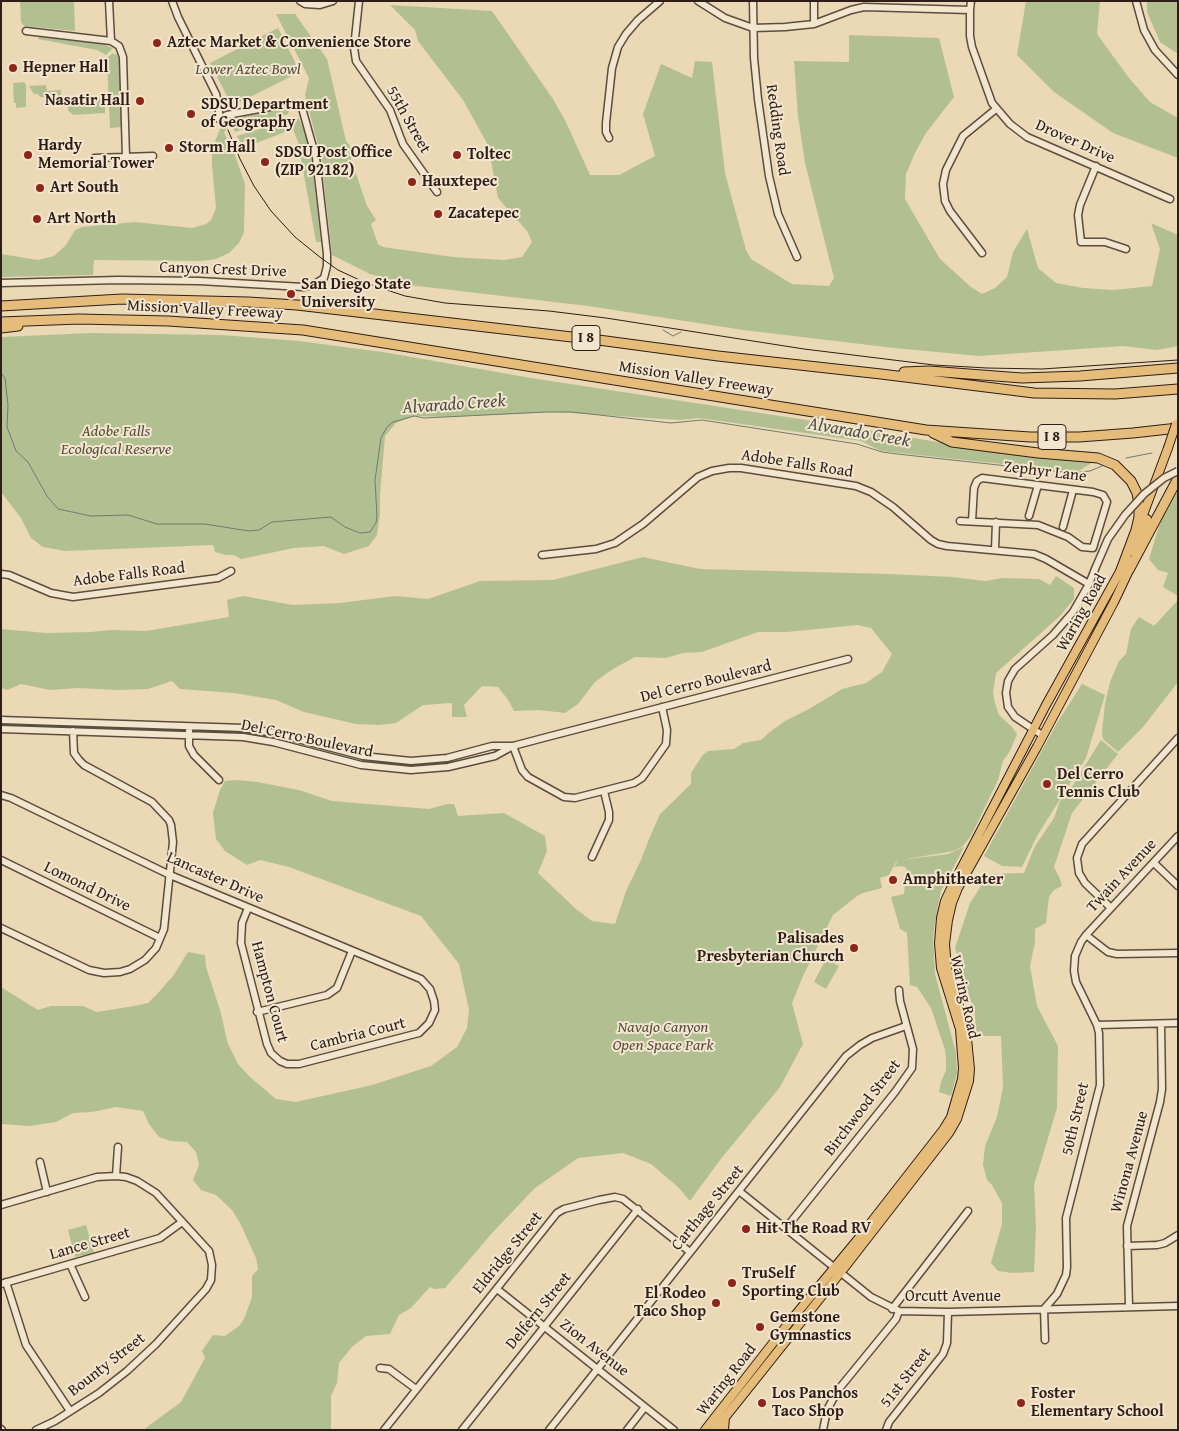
<!DOCTYPE html>
<style>
body{margin:0}
#map{position:relative;width:1179px;height:1431px;overflow:hidden;background:#ebd8b5;font-family:"Gentium Book Plus",serif}
canvas{display:block}
.frame{position:absolute;inset:0;border:2px solid #2f1e18;pointer-events:none}
</style>
<div id="map">
<canvas width="1179" height="1431"></canvas>
<div class="frame"></div>
</div>
<script>
const ctx = document.querySelector('canvas').getContext('2d');
ctx.lineJoin = 'round';
function fill(path, color) { ctx.fillStyle = color; ctx.fill(path, 'evenodd'); }
const toPath = rows => new Path2D(rows.map(r => 'M' + r).join(''));
function stroke(path, color, width, dash) { ctx.strokeStyle = color; ctx.lineWidth = width; ctx.lineCap = dash ? 'butt' : 'round'; ctx.setLineDash(dash || []); ctx.stroke(path); }
function drawText(font, color, halo, rows, align = 'center') {
  ctx.font = font + ' "Gentium Book Plus",serif'; ctx.lineWidth = 4; ctx.setLineDash([]); ctx.textBaseline = 'middle'; ctx.strokeStyle = halo; ctx.fillStyle = color; for (const [text, x, y, turn = 0] of rows) {
    ctx.save(); ctx.translate(x, y); ctx.rotate((+turn || 0) * Math.PI / 180); ctx.textAlign = isNaN(turn) ? turn : align; if (halo) ctx.strokeText(text, 0, 0); ctx.fillText(text, 0, 0); ctx.restore();
  }
}
const green = toPath([
 [20,1,74,1,75,31,24,26,21,22],
 [1026,1,1100,1,1097,34,1129,78,1150,102,1178,118,1178,158,1113,133,1054,92,1017,55],
 [1147,1,1178,1,1178,54,1160,42,1147,12],
 [390,5,492,11,553,99,566,122,590,175,619,175,655,156,643,114,661,64,692,78,695,61,712,62,725,173,746,250,751,259,792,284,829,286,834,278,805,163,798,116,794,61,849,62,849,35,939,38,954,97,926,133,915,153,906,174,905,199,940,259,971,287,982,294,995,288,1007,277,1013,252,1027,229,1038,268,1056,283,1083,288,1113,290,1152,286,1160,249,1151,223,1178,235,1178,346,1157,350,1123,346,979,356,894,348,743,330,588,306,409,285,370,274,332,255,321,157,305,95,309,78,276,14,295,14,327,59,346,141,350,146,351,159,367,206,376,220,371,224,378,244,383,247,453,257,504,260,522,257,532,242,527,231,498,198,488,145,463,100,418,41,415,30],
 [278,28,300,72,232,106,210,63],
 [39,37,102,44,113,48,106,55,97,50,38,39],
 [113,53,115,55,117,54,119,59,122,127,110,128,107,58],
 [24,82,26,85,26,107,16,108,16,103,14,103,13,83],
 [46,85,47,91,61,90,61,97,40,97,38,94,34,94,29,86],
 [105,98,105,113,73,115,68,110,67,100],
 [286,109,289,110,288,114,235,132,231,124,224,132,229,144,231,144,245,184,244,232,239,243,229,253,216,259,201,261,94,260,93,275,1,277,1,254,38,260,54,256,66,245,75,230,82,227,134,222,192,228,206,224,211,220,216,208,212,165,212,149,221,127,227,122,235,118],
 [292,119,299,119,306,134,311,156,321,242,316,242,298,142,293,129,243,148,237,136],
 [90,333,222,335,299,341,389,353,531,378,839,425,989,451,1035,457,1093,462,1077,472,881,451,861,441,699,418,679,420,555,412,448,417,414,416,396,423,385,436,380,495,380,514,377,535,369,546,344,554,324,546,294,548,241,559,234,555,226,555,215,552,213,545,65,551,43,547,31,538,21,518,1,492,1,337],
 [1178,492,1178,596,1163,587,1168,573,1158,570,1149,559,1158,529,1172,495],
 [643,557,700,569,888,574,953,577,985,581,1003,578,1039,579,1050,585,1056,576,1074,588,1074,599,1060,616,996,673,993,693,995,703,999,715,1012,727,1017,734,1010,751,1003,761,998,780,971,836,962,847,954,851,901,860,948,854,964,847,941,891,935,922,933,939,935,974,956,1053,957,1073,951,1096,939,1092,941,1082,946,1070,946,1060,945,1050,931,1008,917,987,910,985,907,933,900,929,891,897,904,894,905,885,908,879,908,871,905,867,900,866,894,867,898,861,896,862,889,875,880,878,882,888,863,893,857,896,833,915,803,976,792,1003,803,1044,780,1087,720,1160,690,1201,678,1187,651,1164,623,1153,578,1158,535,1188,493,1232,445,1288,434,1289,430,1287,411,1308,399,1315,390,1334,366,1336,352,1347,339,1363,337,1383,331,1396,331,1430,143,1430,181,1402,205,1358,202,1351,213,1335,225,1336,239,1326,244,1319,252,1297,252,1276,258,1269,256,1258,240,1223,232,1210,216,1195,201,1190,193,1180,199,1165,196,1152,187,1142,170,1141,159,1137,149,1124,143,1111,116,1107,92,1112,73,1113,56,1122,29,1126,1,1124,1,987,38,1010,51,1006,83,1006,97,1012,134,1006,148,1003,158,993,173,976,188,952,205,955,206,967,220,1010,228,1044,238,1064,250,1077,276,1099,296,1102,372,1085,431,1066,457,1047,467,1028,469,1010,459,964,421,916,289,867,260,860,247,865,225,851,216,839,213,813,220,790,225,781,237,780,257,782,299,790,332,801,429,809,447,804,454,804,458,816,504,813,545,836,547,851,538,873,576,909,592,921,615,924,626,891,641,860,649,839,660,814,691,784,691,773,702,756,708,751,734,749,743,743,761,740,771,731,785,721,809,709,842,689,866,683,882,672,892,654,871,628,857,625,787,632,758,632,702,652,683,653,666,658,635,657,613,669,595,682,578,704,565,713,539,710,514,711,509,701,498,687,482,686,464,705,467,717,452,717,452,703,423,705,396,723,379,725,356,724,304,712,276,700,234,693,180,689,172,681,148,689,118,690,78,688,50,690,21,684,7,690,1,688,1,629,46,633,91,632,112,630,146,631,229,617,227,600,243,596,293,605,340,603,395,596,428,599,480,581,553,580],
 [1178,600,1178,682,1143,727,1118,752,1103,739,1102,732,1105,704,1110,682,1119,661,1126,654,1131,629,1139,617,1154,626],
 [1082,684,1105,695,1086,758,1037,836,1022,867,1002,866,984,856,1057,723],
 [1101,740,1118,754,1072,813,1054,867,1060,879,1062,886,1054,890,1049,897,1046,923,1035,929,1035,942,1030,966,1037,1006,1058,1046,1057,1108,1034,1185,1036,1227,1034,1272,1012,1273,998,1271,991,1263,1002,1224,1002,1203,992,1185,987,1180,983,1165,985,1146,997,1117,1003,1087,1001,1036,976,1036,975,1015,955,948,970,903,989,874,1024,873,1035,846,1054,818,1060,801,1068,793],
 [826,959,839,966,826,989,814,982],
 [86,1225,94,1253,75,1257,68,1230]
]);
const stream = toPath([
 [663,330,673,336,681,332],
 [1,373,5,378,8,405,7,427,16,451,28,462,47,496,58,509,91,516,128,515,157,524,205,524,249,531,259,530,272,522,331,517,345,527,360,533,370,532,376,523,377,517,375,480,381,438,387,427,393,422,414,416,424,418,546,412,572,412,671,423,702,420,857,444,882,452,897,454,1072,473,1090,471,1102,466],
 [1126,458,1152,453]
]);
const minor = toPath([
 [109,1,111,41],
 [300,1,305,4,320,5,333,1],
 [359,1,354,48,356,61,390,110,403,144,437,192],
 [698,1,725,18,753,28,785,27,814,24,851,10,864,7,970,10],
 [753,1,754,58,758,99,769,176,778,214,797,257],
 [814,1,814,24],
 [971,1,970,10,970,36,972,47,992,103,1010,124,1027,137,1170,199],
 [1136,1,1144,30,1155,50,1178,75],
 [26,31,111,41,119,46,123,57,126,157],
 [609,138,606,132,606,123,612,68,618,47,626,34,638,20,660,1],
 [94,158,153,156],
 [1096,166,1080,205,1078,215,1081,242,1105,242,1126,249],
 [982,253,950,211,945,201,943,184,946,170,963,136,996,109],
 [1,283,118,280,199,281,303,287,313,285,324,278,327,266,327,254,316,158,302,108,296,104,286,104,227,115,219,119,219,108,216,94,178,17,172,1],
 [1029,516,1038,485],
 [960,521,1038,525,1068,537,1082,547,1093,548,1107,502,1103,495,1093,492,982,478,977,481,974,488,972,521],
 [1063,527,1073,490],
 [995,550,996,522],
 [542,555,596,549,615,543,643,524,698,477,712,471,729,468,741,468,856,486,871,492,893,507,931,540,938,544,947,546,1034,554,1046,559,1089,584],
 [1,574,9,575,51,593,73,597,218,578,231,571],
 [1,720,244,728,275,733,363,756,411,761,447,758,492,746,512,746],
 [1,729,243,737,273,742,361,765,411,770,448,767,495,756,513,746,547,737,848,659],
 [189,731,189,746,194,755,219,780],
 [1042,735,1015,717,1008,707,1006,693,1008,681,1015,669,1053,635,1073,612,1089,584,1095,569],
 [513,746,522,770,528,777,564,797,575,798,634,783,642,778,666,744,667,730,662,707],
 [1,795,11,798,170,875,421,979,430,989,434,1001,435,1010,429,1023,419,1033,299,1064,287,1064,280,1061,271,1053,267,1044,241,943,242,923,248,908],
 [592,857,609,820,609,812,604,791],
 [1,860,160,938],
 [1154,863,1178,886],
 [1111,908,1085,883,1079,873,1077,858,1082,844,1178,738],
 [1,928,89,970,104,973,120,972,130,969,145,960,156,948,164,929,173,842,171,825,169,820,152,802,84,765,79,760,74,753,73,731],
 [1086,935,1108,952,1117,954,1178,953],
 [257,1012,327,995,337,988,352,951],
 [1097,1025,1178,1023],
 [40,1162,47,1192],
 [116,1176,118,1147],
 [739,1191,871,1297,899,1311,948,1312,1178,1306],
 [1,1205,97,1177,116,1176,126,1177,137,1181,156,1193,209,1251,212,1265,211,1280,206,1289,156,1344,127,1371,99,1393,55,1421,36,1430],
 [786,1228,895,1092,912,1068,913,1049,900,1001,899,990],
 [1127,1246,1157,1245,1165,1243,1178,1235],
 [70,1264,85,1297],
 [6,1282,26,1345,70,1411],
 [1,1284,160,1238,182,1222],
 [497,1289,674,1430],
 [1129,1307,1127,1226,1160,1102,1162,1089,1161,1024],
 [892,1309,968,1211],
 [1044,1309,1057,1294,1066,1275,1067,1267,1066,1218,1100,1085,1099,1033,1097,1025,1076,982,1074,971,1075,956,1081,942,1086,935,1178,836],
 [1044,1309,1045,1340],
 [380,1368,389,1369,416,1389],
 [1,1429,2,1430],
 [384,1430,557,1213,564,1209,599,1200,615,1197,623,1199,690,1252],
 [462,1430,638,1209],
 [549,1430,846,1056,860,1045,872,1038,906,1026],
 [627,1430,645,1407],
 [823,1430,827,1410,838,1390,896,1319,899,1311],
 [886,1430,889,1422,943,1354,947,1343,948,1312]
]);
const major = toPath([
 [1140,523,1168,448],
 [1135,553,1147,519],
 [705,1430,787,1325,858,1239,943,1130,951,1117,962,1079,963,1068,960,1029,941,968,939,943,941,918,945,901,952,886,1046,705,1123,566],
 [715,1430,845,1267,949,1133,957,1119,969,1081,970,1069,966,1029,947,968,945,944,948,920,952,903,958,888,1037,747,1114,602,1131,566],
 [724,1430,725,1417]
]);
const highway = toPath([
 [1,306,122,299,248,302,297,305,606,341,718,356,881,374,1034,393,1115,394,1178,389],
 [1,322,79,319,168,321,303,330,926,430,1030,437,1079,437,1133,433,1178,428],
 [1,328,18,326],
 [904,372,929,371,1022,378,1080,376,1178,368],
 [933,433,952,442,1038,453,1098,458,1115,465,1131,481,1137,493,1139,505,1139,517,1136,530,1121,570],
 [1129,570,1178,478]
]);
const tram = toPath([
 [228,130,240,159,254,186,271,211,295,237,321,258,338,270,366,283,405,296,445,303,549,311,606,318,804,349,934,365,987,368,1042,369,1178,360]
]);
const minorBridge = toPath([
 [1095,569,1108,539,1125,515,1144,494,1164,478,1178,471]
]);
const majorBridge = toPath([
 [1168,448,1176,424]
]);
const markers = [
 [157,43,5,"#8f2418"],
 [13,68,5,"#8f2418"],
 [140,101,5,"#8f2418"],
 [191,114,5,"#8f2418"],
 [169,148,5,"#8f2418"],
 [28,155,5,"#8f2418"],
 [457,155,5,"#8f2418"],
 [265,162,5,"#8f2418"],
 [412,182,5,"#8f2418"],
 [40,188,5,"#8f2418"],
 [438,214,5,"#8f2418"],
 [37,219,5,"#8f2418"],
 [291,294,5,"#8f2418"],
 [1047,784,5,"#8f2418"],
 [893,880,5,"#8f2418"],
 [854,948,5,"#8f2418"],
 [746,1229,5,"#8f2418"],
 [732,1283,5,"#8f2418"],
 [716,1303,5,"#8f2418"],
 [760,1327,5,"#8f2418"],
 [762,1403,5,"#8f2418"],
 [1021,1403,5,"#8f2418"]
];
const shields = [
 [586,338,28],
 [1052,437,28]
];
const shieldNames = [
 ["I 8",586,338],
 ["I 8",1052,437]
];
const poiNames = [
 ["Aztec Market & Convenience Store",167,43],
 ["Hepner Hall",23,68],
 ["Nasatir Hall",130,101,"right"],
 ["SDSU Department",201,105],
 ["of Geography",201,123],
 ["Hardy",38,146],
 ["Memorial Tower",38,164],
 ["Storm Hall",179,148],
 ["SDSU Post Office",275,153],
 ["(ZIP 92182)",275,171],
 ["Toltec",467,155],
 ["Hauxtepec",422,182],
 ["Art South",50,188],
 ["Zacatepec",448,214],
 ["Art North",47,219],
 ["San Diego State",301,285],
 ["University",301,303],
 ["Del Cerro",1057,775],
 ["Tennis Club",1057,793],
 ["Amphitheater",903,880],
 ["Palisades",844,939,"right"],
 ["Presbyterian Church",844,957,"right"],
 ["Hit The Road RV",756,1229],
 ["TruSelf",742,1274],
 ["Sporting Club",742,1292],
 ["El Rodeo",706,1294,"right"],
 ["Taco Shop",706,1312,"right"],
 ["Gemstone",770,1318],
 ["Gymnastics",770,1336],
 ["Los Panchos",772,1394],
 ["Taco Shop",772,1412],
 ["Foster",1031,1394],
 ["Elementary School",1031,1412]
];
const parkNames = [
 ["Lower Aztec Bowl",248,70],
 ["Adobe Falls",116,432],
 ["Ecological Reserve",116,450],
 ["Navajo Canyon",663,1028],
 ["Open Space Park",663,1046]
];
const streetNames = [
 ["55th Street",408,120,61],
 ["Redding Road",777,130,82],
 ["Drover Drive",1075,142,24],
 ["Canyon Crest Drive",223,270,2],
 ["Mission Valley Freeway",205,310,3],
 ["Mission Valley Freeway",696,379,9],
 ["Adobe Falls Road",797,464,9],
 ["Zephyr Lane",1045,472,7],
 ["Adobe Falls Road",129,575,-7],
 ["Waring Road",1082,613,-61],
 ["Del Cerro Boulevard",706,682,-14],
 ["Del Cerro Boulevard",307,739,12],
 ["Twain Avenue",1122,876,-47],
 ["Lancaster Drive",215,878,24],
 ["Lomond Drive",87,887,26],
 ["Hampton Court",269,992,75],
 ["Waring Road",964,997,77],
 ["Cambria Court",358,1035,-14],
 ["Birchwood Street",863,1108,-53],
 ["50th Street",1076,1119,-77],
 ["Winona Avenue",1130,1162,-75],
 ["Carthage Street",708,1208,-51],
 ["Lance Street",90,1244,-16],
 ["Eldridge Street",508,1253,-51],
 ["Orcutt Avenue",953,1297],
 ["Delfern Street",539,1311,-51],
 ["Zion Avenue",594,1348,38],
 ["Bounty Street",107,1365,-38],
 ["51st Street",906,1378,-52],
 ["Waring Road",727,1380,-52]
];
const waterNames = [
 ["Alvarado Creek",454,405,-4],
 ["Alvarado Creek",859,433,10]
];
fill(green, '#b2c091');
stroke(stream, '#6e7c70', 1);
stroke(minor, '#5e4c3f', 9);
stroke(major, '#2f1e18', 10);
stroke(highway, '#2f1e18', 11);
stroke(minor, '#f2e6cf', 6);
stroke(major, '#e6bc7a', 8);
stroke(highway, '#e6bc7a', 9);
stroke(tram, '#2f1e18', 1);
stroke(minorBridge, '#5e4c3f', 9, []);
stroke(majorBridge, '#2f1e18', 10, []);
stroke(minorBridge, '#f2e6cf', 6);
stroke(majorBridge, '#e6bc7a', 8);
for (const [x, y, r, color] of markers) { const dot = new Path2D(); dot.arc(x, y, r, 0, 2 * Math.PI); ctx.fillStyle = color; ctx.fill(dot); stroke(dot, '#f2e6cf', 2); }
for (const [x, y, w] of shields) { const box = new Path2D(); box.roundRect(x - w / 2, y - 12.5, w, 25, 4); ctx.fillStyle = '#f2e6cf'; ctx.fill(box); stroke(box, '#2f1e18', 1); }
drawText('bold 15px', '#2f1e18', null, shieldNames);
drawText('bold 16px', '#2f1e18', '#f2e6cf', poiNames, 'left');
drawText('italic 16px', '#564f3c', '#f2e6cf', parkNames);
drawText('16px', '#2f1e18', '#f2e6cf', streetNames);
drawText('italic 18px', '#4e4d44', '#f2e6cf', waterNames);
</script>
